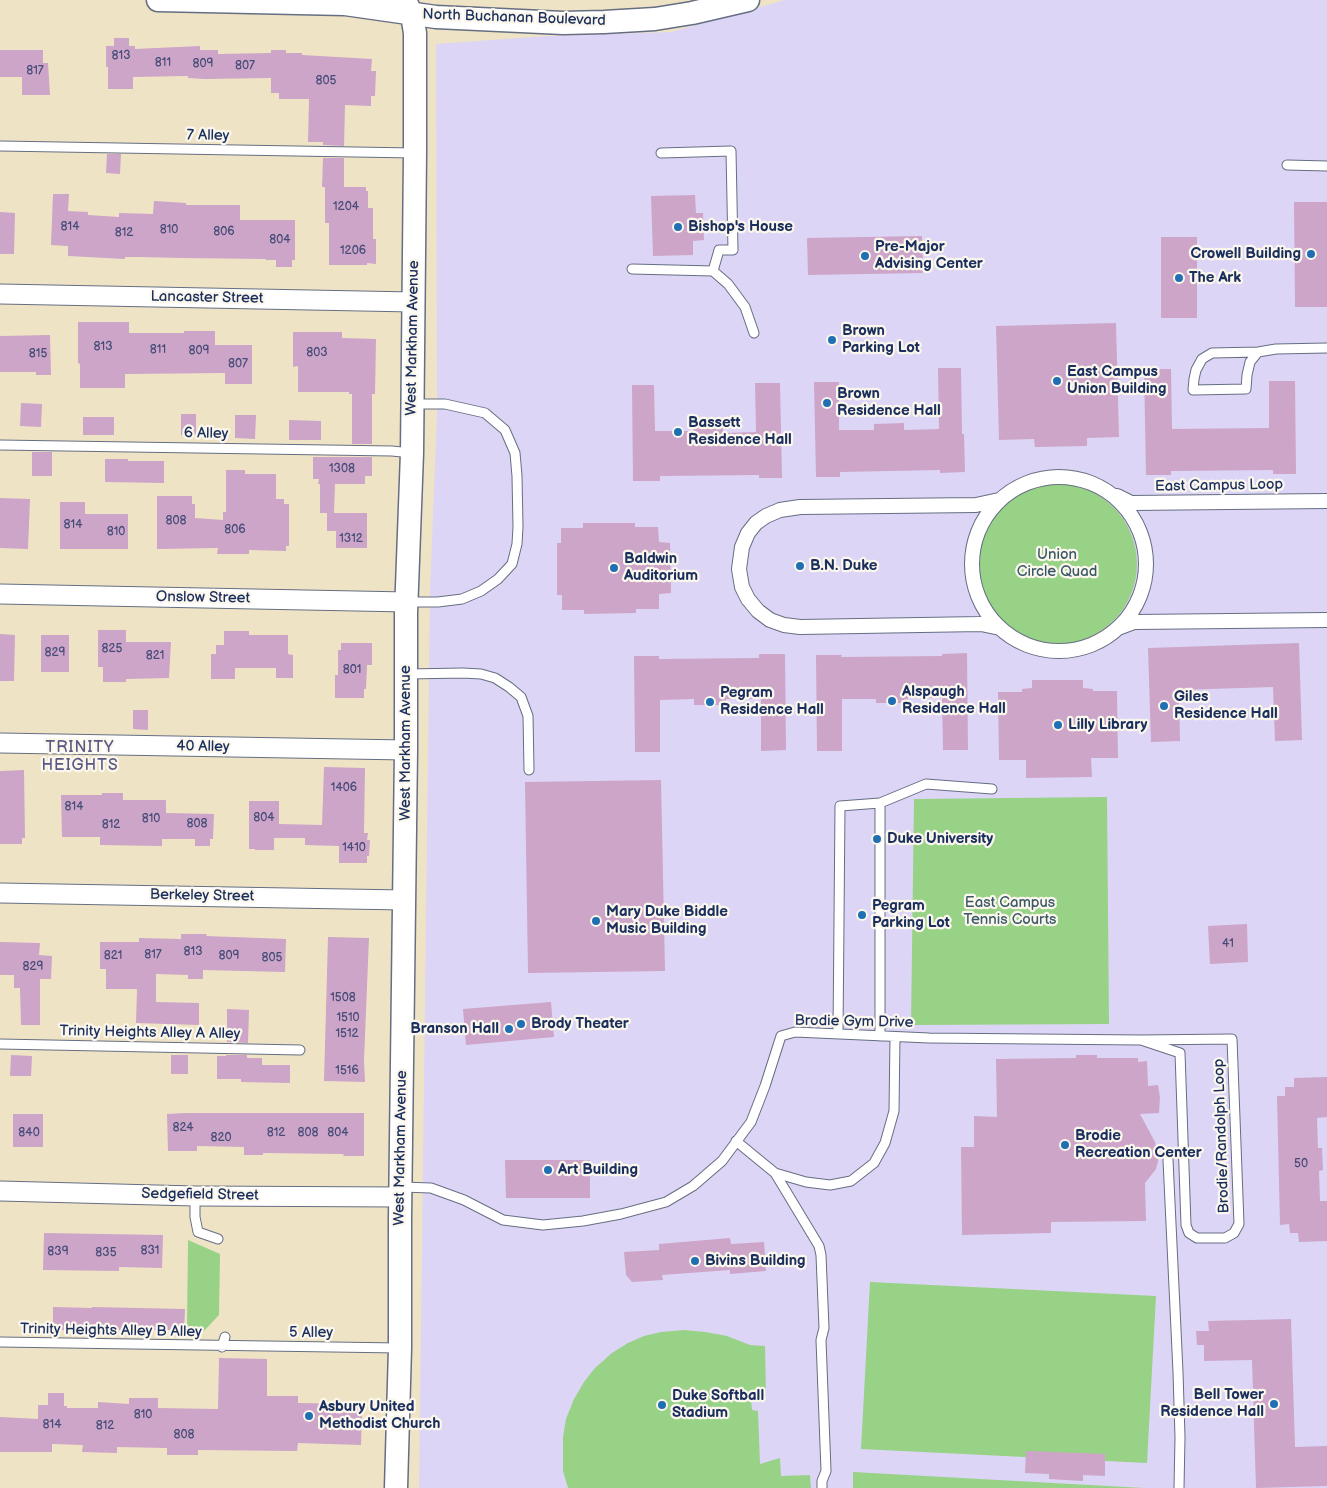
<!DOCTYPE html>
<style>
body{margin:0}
canvas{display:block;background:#efe3c5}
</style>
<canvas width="1327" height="1488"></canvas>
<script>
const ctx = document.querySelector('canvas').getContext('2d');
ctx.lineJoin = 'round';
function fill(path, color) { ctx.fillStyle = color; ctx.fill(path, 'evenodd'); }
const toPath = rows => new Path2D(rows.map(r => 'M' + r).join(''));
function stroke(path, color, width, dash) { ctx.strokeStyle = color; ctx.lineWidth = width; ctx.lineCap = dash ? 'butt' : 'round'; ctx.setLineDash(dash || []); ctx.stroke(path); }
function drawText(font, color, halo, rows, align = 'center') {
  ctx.font = font + ' "Balsamiq Sans",sans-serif'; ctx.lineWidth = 4.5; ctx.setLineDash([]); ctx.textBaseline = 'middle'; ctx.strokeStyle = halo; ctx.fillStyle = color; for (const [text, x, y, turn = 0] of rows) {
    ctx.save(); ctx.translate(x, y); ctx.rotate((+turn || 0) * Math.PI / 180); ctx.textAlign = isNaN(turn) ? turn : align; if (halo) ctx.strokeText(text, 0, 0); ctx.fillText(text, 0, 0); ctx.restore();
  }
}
const built = toPath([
 [785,0,1327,0,1327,1488,419,1488,430,590,437,413,436,44,547,36,671,32]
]);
const green = toPath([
 '977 564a80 80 0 1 1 160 0a80 80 0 1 1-160 0Z',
 [1107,797,1109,1024,911,1025,914,799],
 [188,1240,220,1254,219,1315,204,1331,187,1331],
 [870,1282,1156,1296,1147,1463,861,1449],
 [684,1330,705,1332,727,1336,750,1345,765,1346,766,1397,751,1398,752,1410,758,1411,760,1464,780,1458,781,1476,810,1475,811,1488,568,1488,563,1471,563,1437,566,1419,574,1399,584,1382,595,1368,612,1353,628,1343,644,1336,661,1332],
 [853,1472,1144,1488,853,1488]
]);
const building = toPath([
 [114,38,129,38,129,46,135,46,135,49,200,46,200,50,218,50,218,54,271,53,271,50,286,50,286,53,302,53,302,55,372,59,371,71,376,71,375,96,371,96,371,106,345,105,344,146,323,145,323,142,308,142,309,99,279,99,279,93,271,93,271,78,205,79,188,78,188,76,133,77,133,89,108,89,108,67,106,67,106,46,114,46],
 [0,50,43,50,43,63,48,63,50,95,22,95,22,77,0,77],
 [107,154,121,154,120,174,106,173],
 [323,158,344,158,344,187,366,187,366,191,368,191,368,208,373,208,373,239,376,239,376,264,367,263,367,265,329,265,329,223,325,223,325,187,322,187],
 [53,194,69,194,68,211,88,212,88,215,119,217,119,213,153,214,154,201,186,203,186,205,240,205,240,220,295,220,295,260,292,260,292,267,276,267,276,260,266,260,266,259,181,258,138,257,125,257,125,259,68,256,68,246,51,245],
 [695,195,696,213,703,213,704,240,693,241,693,255,653,256,651,196],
 [1294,202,1327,202,1327,307,1295,307],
 [0,212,15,213,14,254,0,254],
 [922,236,923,273,808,275,807,238],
 [1161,237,1197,237,1197,318,1161,318],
 [78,322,129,322,129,333,184,333,184,331,215,331,215,345,252,345,252,384,225,384,225,373,125,374,125,388,80,388,80,364,78,363],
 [1116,323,1119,437,1087,438,1087,446,1035,447,1034,439,999,440,996,326],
 [293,332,342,332,342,338,376,339,375,394,372,394,372,444,352,444,352,394,349,394,349,392,298,392,298,366,293,367],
 [50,335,51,375,36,375,36,372,0,372,0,336],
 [938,368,961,368,962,434,964,434,965,472,940,473,940,470,840,472,840,477,816,477,814,382,839,382,839,430,874,430,874,424,904,423,904,430,939,429],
 [1144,369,1171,369,1172,429,1269,428,1269,381,1295,381,1296,474,1273,474,1273,470,1171,471,1171,475,1146,475],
 [755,383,780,383,782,478,759,478,759,475,660,476,660,481,633,481,632,385,654,385,655,431,693,431,693,425,723,425,723,433,756,432],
 [21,403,42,404,41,427,20,426],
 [181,414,196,414,196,435,181,435],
 [235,415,256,415,255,439,235,438],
 [83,417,114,417,114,435,83,435],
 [289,420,321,421,321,440,289,440],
 [32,452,52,452,52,476,32,476],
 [313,457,372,457,372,476,365,476,365,484,335,484,334,513,320,513,320,484,318,484,319,479,313,479],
 [105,459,128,459,128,461,164,461,164,483,105,482],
 [226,470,245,470,245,474,276,474,276,499,284,499,284,504,289,504,289,546,286,546,286,551,249,550,249,554,217,554,218,548,157,549,157,496,192,496,192,504,195,504,195,518,223,520,223,512,226,512],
 [0,498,30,499,28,549,0,548],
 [60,502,85,502,85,514,128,514,128,549,60,549],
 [327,513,367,513,367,548,336,548,336,531,327,531],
 [583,523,635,523,635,527,658,527,659,542,670,543,671,593,659,594,659,609,636,609,636,613,584,614,584,610,562,610,562,595,557,595,557,543,561,543,561,528,583,528],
 [98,630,126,630,126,642,171,642,169,678,126,679,126,682,103,682,103,667,98,667],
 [224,631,249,631,249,635,288,635,288,654,293,655,293,678,276,678,276,668,235,668,235,679,211,679,211,654,216,654,216,645,224,645],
 [0,634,15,635,14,681,0,681],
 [41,635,69,635,69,672,41,672],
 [341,643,372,643,372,665,367,665,366,689,364,689,364,698,335,698,335,675,338,675,338,650,341,650],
 [1299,643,1302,740,1275,741,1273,687,1179,690,1180,741,1151,742,1148,648],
 [967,653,968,750,943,750,942,698,908,698,908,703,876,703,876,699,842,699,842,751,817,751,816,655,842,655,841,657,942,656,942,654],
 [759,654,785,654,786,750,761,751,761,699,726,699,726,705,694,705,694,699,660,700,660,752,635,752,634,656,659,656,659,659,759,658],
 [1032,680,1083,680,1083,688,1093,689,1093,691,1117,691,1118,758,1091,758,1092,777,1026,778,1026,760,999,760,998,692,1022,692,1022,689,1032,688],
 [133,710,148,710,148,730,133,729],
 [324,767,365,768,364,833,368,833,367,840,370,840,369,856,367,856,367,863,339,863,339,846,305,845,305,838,274,838,274,850,255,850,255,849,249,849,249,801,279,801,279,824,322,825],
 [24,770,25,838,22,838,22,844,0,844,0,771],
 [661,780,665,971,528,973,525,782],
 [102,793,123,793,123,800,166,800,166,813,214,814,213,839,210,839,210,846,195,846,195,839,162,839,162,846,100,845,100,837,62,837,61,795,102,795],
 [1247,924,1248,962,1210,964,1208,926],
 [181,934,207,934,206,936,286,939,285,972,203,970,203,979,188,979,188,975,156,974,156,1002,199,1003,199,1025,136,1023,137,989,106,989,106,969,100,969,100,942,139,942,139,938,181,939],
 [328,937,369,938,364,1060,365,1082,324,1081],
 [0,942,40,943,39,955,52,956,51,979,40,979,40,1025,21,1025,20,988,14,988,14,975,0,975],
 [551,1002,554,1037,466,1045,463,1009],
 [227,1009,249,1010,248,1043,227,1042],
 [11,1055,32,1056,31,1076,10,1076],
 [171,1055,188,1055,188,1074,171,1074],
 [226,1055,247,1055,247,1058,262,1058,262,1065,290,1065,290,1083,241,1082,241,1079,217,1079,217,1056,226,1056],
 [1076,1055,1097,1055,1097,1058,1138,1058,1138,1062,1147,1061,1148,1086,1158,1085,1160,1098,1159,1113,1140,1114,1155,1142,1159,1157,1156,1169,1145,1183,1146,1221,1051,1222,1051,1233,962,1235,961,1147,974,1147,974,1116,997,1117,996,1059,1076,1058],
 [1327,1077,1327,1117,1317,1118,1318,1148,1322,1148,1323,1170,1319,1171,1320,1201,1327,1201,1327,1241,1299,1242,1298,1233,1290,1233,1289,1224,1280,1225,1277,1096,1285,1096,1285,1087,1294,1087,1294,1078],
 [185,1113,364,1113,364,1156,343,1156,344,1154,263,1153,263,1155,244,1155,244,1147,197,1146,197,1151,168,1151,167,1114],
 [13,1114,43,1114,43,1147,13,1147],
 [505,1160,590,1160,590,1198,506,1198],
 [44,1233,163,1235,162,1268,119,1267,119,1271,43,1270],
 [730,1238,731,1244,764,1242,766,1271,730,1274,730,1270,662,1275,663,1280,632,1282,626,1275,624,1252,659,1250,659,1244],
 [53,1307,92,1308,92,1307,185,1309,184,1330,53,1330],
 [1291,1319,1295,1447,1327,1446,1327,1486,1256,1488,1252,1360,1204,1361,1204,1345,1197,1345,1196,1331,1209,1331,1208,1321],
 [219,1358,267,1359,267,1396,298,1396,298,1403,362,1404,361,1445,298,1443,297,1451,198,1450,198,1455,167,1455,167,1448,117,1447,117,1453,82,1452,83,1445,52,1444,52,1452,0,1452,0,1417,38,1419,38,1405,48,1405,48,1393,64,1393,64,1406,67,1406,67,1408,98,1408,98,1402,129,1404,129,1398,158,1398,158,1408,218,1409],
 [1026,1451,1105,1454,1105,1476,1083,1475,1083,1481,1049,1479,1049,1474,1025,1473]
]);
const service = toPath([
 [0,146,414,153],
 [661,153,731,151,733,250,719,250,713,271],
 [1287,165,1327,166],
 [632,269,713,271,728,284,745,307,754,333],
 [1258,352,1250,362,1247,375,1246,389,1193,390,1194,379,1196,370,1202,359,1212,353,1258,352,1276,349,1327,348],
 [0,445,392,451,412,453],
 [407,602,438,602,462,599,481,591,498,579,512,564,517,544,518,527,517,476,515,453,505,430,485,413,445,404,412,404],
 [407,674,463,673,481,674,495,678,509,687,521,697,528,716,529,770],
 [880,803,926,784,992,789],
 [838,1034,840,806,880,803,880,1036],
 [0,1044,300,1050],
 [736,1141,775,1173,819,1246,821,1255,824,1328,821,1340,826,1471,822,1481,822,1488],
 [1168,1160,1178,1372,1180,1437,1179,1488],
 [775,1173,806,1182,830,1185,851,1181,874,1163,885,1143,894,1111,895,1037],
 [402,1187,431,1188,464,1200,503,1220,543,1225,583,1221,621,1214,666,1202,693,1186,722,1161,751,1122,765,1086,781,1036,795,1032,929,1038,1141,1040,1232,1039,1239,1224,1234,1233,1225,1238,1197,1238,1189,1233,1186,1225,1180,1053,1141,1040],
 [195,1196,195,1217,198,1232,218,1239],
 [0,1342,399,1348],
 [222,1347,225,1337]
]);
const pedestrian = toPath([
 '972 564a87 87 0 1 1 174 0a87 87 0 1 1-174 0Z',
 [1117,496,1131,503,1327,501],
 [999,500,976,505,800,507,780,510,766,516,756,523,748,533,742,547,739,569,742,587,748,599,758,611,770,620,784,625,800,627,981,624,1000,628],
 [1118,628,1134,622,1327,620]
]);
const minor = toPath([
 [0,294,413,302],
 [0,594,407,602],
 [0,743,406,750],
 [0,893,404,900],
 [0,1191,195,1196,400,1197]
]);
const tertiary = toPath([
 [158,0,345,4,436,17,563,23,604,22,655,19,692,13,748,0],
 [396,1488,400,1348,400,1218,406,750,406,613,412,453,415,153,415,33,412,15,405,0]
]);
const markers = [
 [678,227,5,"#1f6fb2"],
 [1311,254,5,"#1f6fb2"],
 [865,256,5,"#1f6fb2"],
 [1179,278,5,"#1f6fb2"],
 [832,340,5,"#1f6fb2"],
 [1057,381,5,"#1f6fb2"],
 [827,403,5,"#1f6fb2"],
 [678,432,5,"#1f6fb2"],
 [800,566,5,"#1f6fb2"],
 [614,568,5,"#1f6fb2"],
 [892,701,5,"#1f6fb2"],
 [710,702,5,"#1f6fb2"],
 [1164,706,5,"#1f6fb2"],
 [1058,725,5,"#1f6fb2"],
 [877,839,5,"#1f6fb2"],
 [862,915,5,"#1f6fb2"],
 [596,921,5,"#1f6fb2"],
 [521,1024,5,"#1f6fb2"],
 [509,1029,5,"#1f6fb2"],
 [1065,1145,5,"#1f6fb2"],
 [548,1170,5,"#1f6fb2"],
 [695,1261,5,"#1f6fb2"],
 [1274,1404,5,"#1f6fb2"],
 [662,1405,5,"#1f6fb2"],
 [309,1416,5,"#1f6fb2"]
];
const numberNames = [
 ["813",121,56],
 ["811",163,63],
 ["809",203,64],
 ["807",245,66],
 ["817",35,71],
 ["805",326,81],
 ["1204",346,207],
 ["814",70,227],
 ["810",169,230],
 ["806",224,232],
 ["812",124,233],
 ["804",280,240],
 ["1206",353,251],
 ["813",103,347],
 ["811",158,350],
 ["809",199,351],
 ["803",317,353],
 ["815",38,354],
 ["807",238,364],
 ["1308",342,469],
 ["808",176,521],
 ["814",73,525],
 ["806",235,530],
 ["810",116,532],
 ["1312",351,539],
 ["825",112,649],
 ["829",55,653],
 ["821",155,656],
 ["801",352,670],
 ["1406",344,788],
 ["814",74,807],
 ["804",264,818],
 ["810",151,819],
 ["808",197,824],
 ["812",111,825],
 ["1410",354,848],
 ["41",1228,944],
 ["813",193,952],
 ["817",153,955],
 ["821",113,956],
 ["809",229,956],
 ["805",272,958],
 ["829",33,967],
 ["1508",343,998],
 ["1510",348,1018],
 ["1512",347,1034],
 ["1516",347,1071],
 ["824",183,1128],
 ["840",29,1133],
 ["812",276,1133],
 ["808",308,1133],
 ["804",338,1133],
 ["820",221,1138],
 ["50",1301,1164],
 ["831",150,1251],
 ["839",58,1252],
 ["835",106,1253],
 ["810",143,1415],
 ["814",52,1425],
 ["812",105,1426],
 ["808",184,1435]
];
const streetNames = [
 ["North Buchanan Boulevard",514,18,2],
 ["7 Alley",208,136,1],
 ["Lancaster Street",207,298,1],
 ["West Markham Avenue",413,338,-89],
 ["6 Alley",206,434,1],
 ["East Campus Loop",1219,486,-1],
 ["Onslow Street",203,598,1],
 ["West Markham Avenue",406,743,-90],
 ["40 Alley",203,747,1],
 ["Berkeley Street",202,896,1],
 ["Brodie Gym Drive",854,1022,1],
 ["Trinity Heights Alley A Alley",150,1033,1],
 ["Brodie/Randolph Loop",1222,1136,-92],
 ["West Markham Avenue",401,1148,-89],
 ["Sedgefield Street",200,1195,1],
 ["Trinity Heights Alley B Alley",111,1331,1],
 ["5 Alley",311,1333]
];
const poiNames = [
 ["Bishop's House",688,227],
 ["Pre-Major",875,247],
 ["Advising Center",875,264],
 ["Crowell Building",1301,254,"right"],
 ["The Ark",1189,278],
 ["Brown",842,331],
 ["Parking Lot",842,348],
 ["East Campus",1067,372],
 ["Union Building",1067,389],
 ["Brown",837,394],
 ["Residence Hall",837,411],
 ["Bassett",688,423],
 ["Residence Hall",688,440],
 ["Baldwin",624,559],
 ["Auditorium",624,576],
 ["B.N. Duke",810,566],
 ["Alspaugh",902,692],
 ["Residence Hall",902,709],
 ["Pegram",720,693],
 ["Residence Hall",720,710],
 ["Giles",1174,697],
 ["Residence Hall",1174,714],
 ["Lilly Library",1068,725],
 ["Duke University",887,839],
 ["Pegram",872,906],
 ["Parking Lot",872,923],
 ["Mary Duke Biddle",606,912],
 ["Music Building",606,929],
 ["Brody Theater",531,1024],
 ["Branson Hall",499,1029,"right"],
 ["Brodie",1075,1136],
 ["Recreation Center",1075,1153],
 ["Art Building",558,1170],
 ["Bivins Building",705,1261],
 ["Bell Tower",1264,1395,"right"],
 ["Residence Hall",1264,1412,"right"],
 ["Duke Softball",672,1396],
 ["Stadium",672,1413],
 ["Asbury United",319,1407],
 ["Methodist Church",319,1424]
];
const parkNames = [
 ["Union",1057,555],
 ["Circle Quad",1057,572],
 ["East Campus",1010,903],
 ["Tennis Courts",1010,920]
];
const neighbourhoodNames = [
 ["TRINITY",80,748],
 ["HEIGHTS",80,766]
];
fill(built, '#ddd5f6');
fill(green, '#97d286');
fill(building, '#cca5c8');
stroke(service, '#656e82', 11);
stroke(pedestrian, '#656e82', 16);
stroke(minor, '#656e82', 21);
stroke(tertiary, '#656e82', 25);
stroke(service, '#fff', 9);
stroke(pedestrian, '#fff', 14);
stroke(minor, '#fff', 19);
stroke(tertiary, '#fff', 22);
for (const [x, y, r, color] of markers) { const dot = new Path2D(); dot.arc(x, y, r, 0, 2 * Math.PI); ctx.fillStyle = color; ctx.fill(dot); stroke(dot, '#fbf7ec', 2); }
drawText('12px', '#474c78', null, numberNames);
drawText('15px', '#1b2f5e', '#fbf7ec', streetNames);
drawText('bold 15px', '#1b2f5e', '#fbf7ec', poiNames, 'left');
drawText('15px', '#3a5868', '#fbf7ec', parkNames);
ctx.letterSpacing = '1px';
drawText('16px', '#595883', '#fbf7ec', neighbourhoodNames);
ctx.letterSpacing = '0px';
</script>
